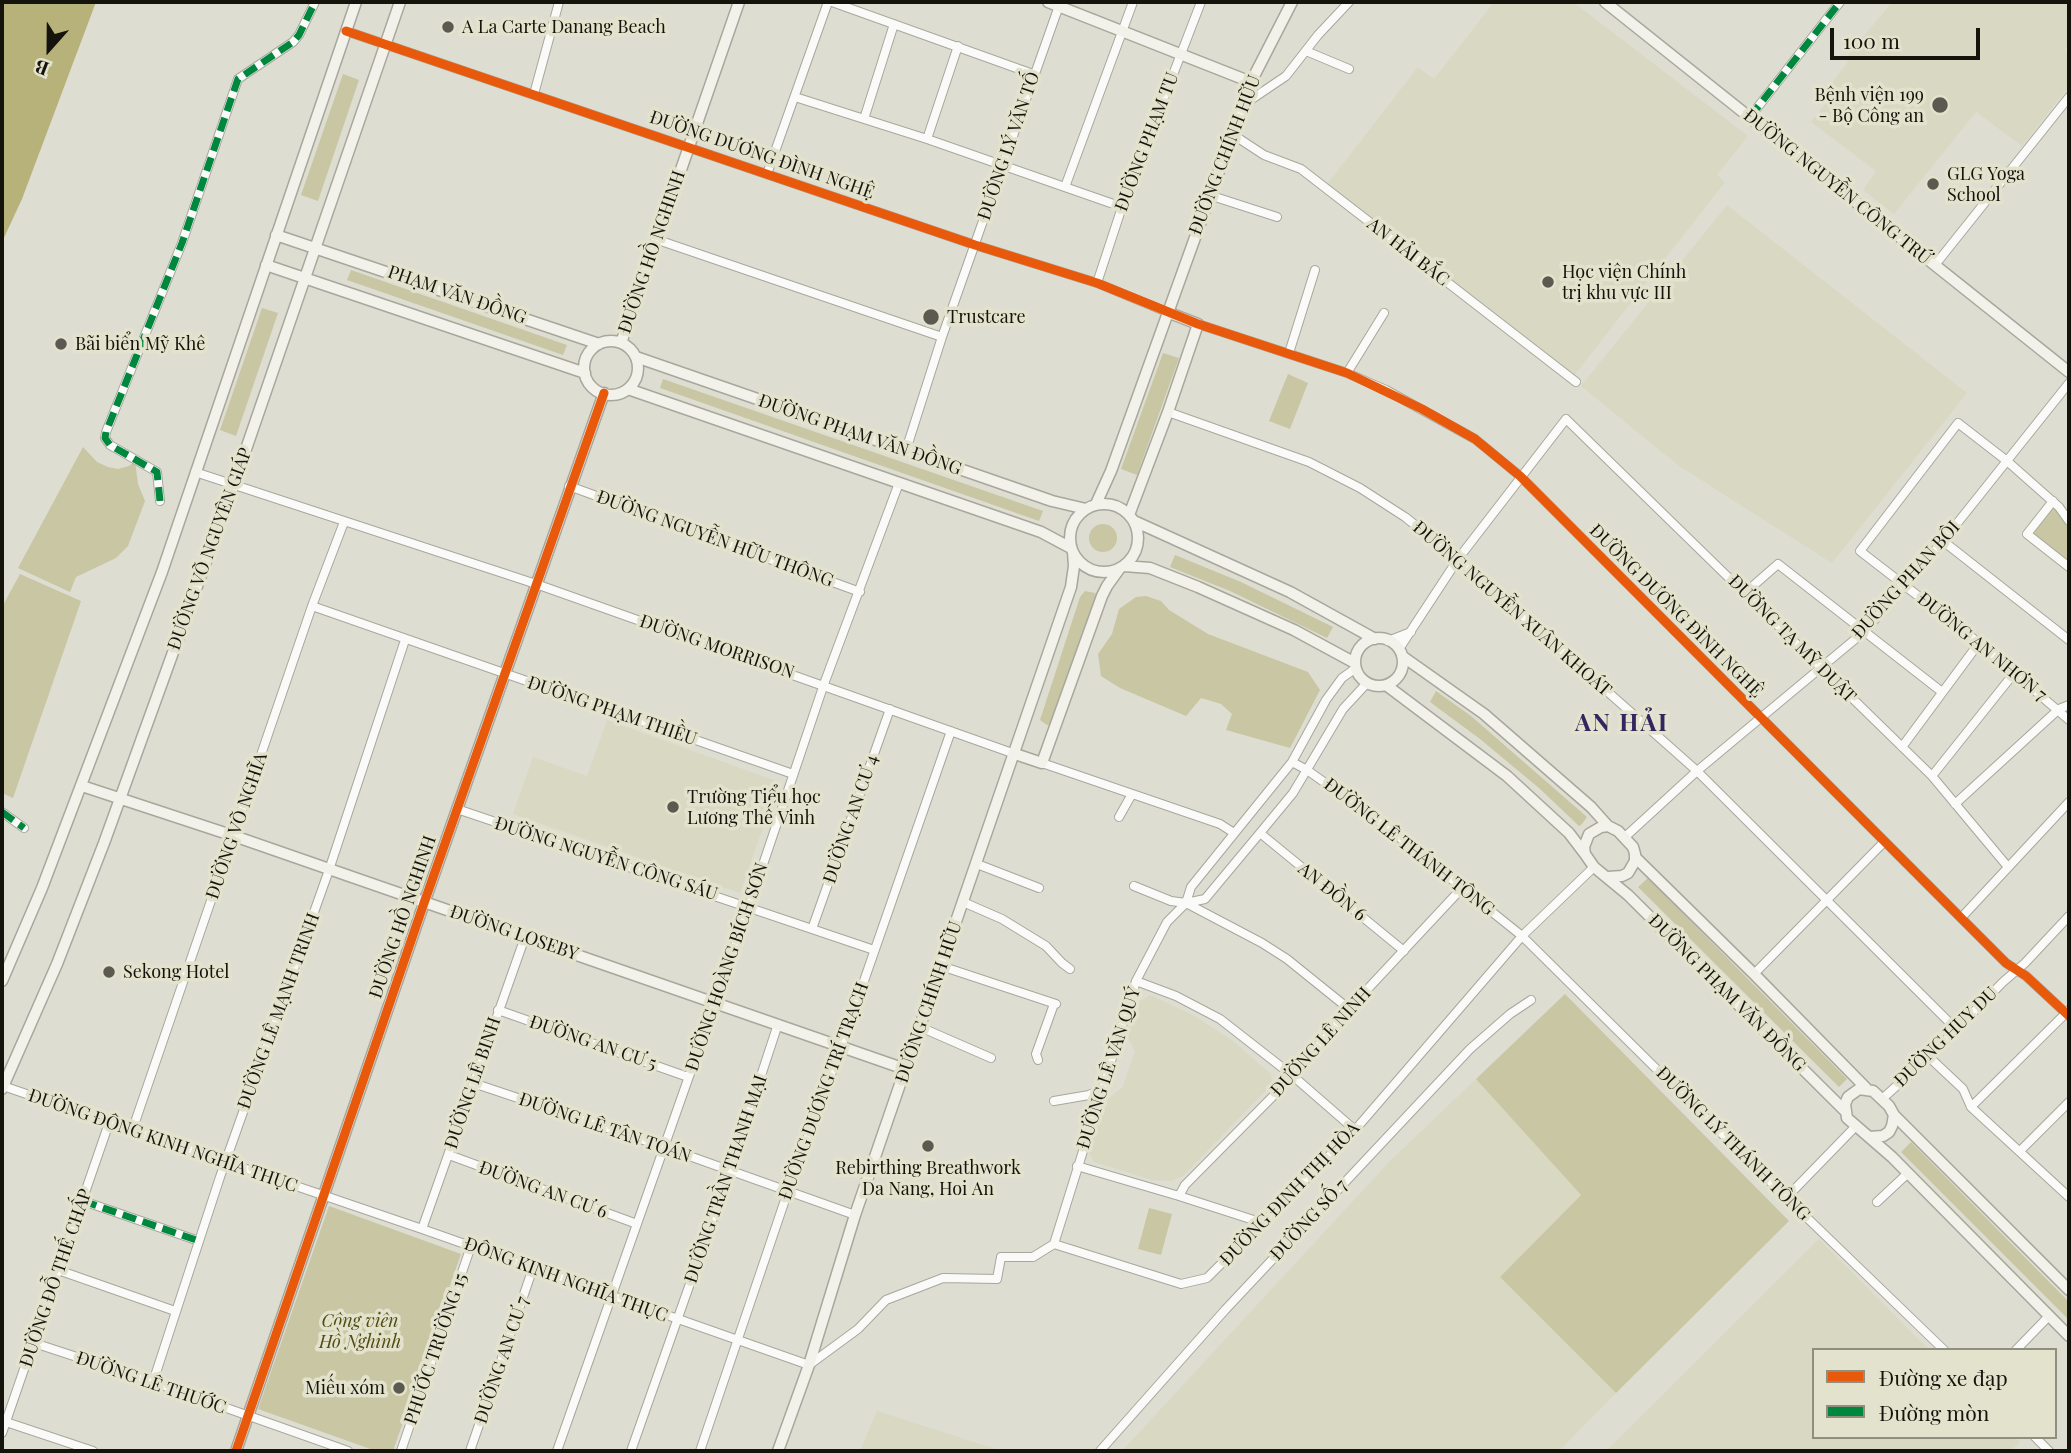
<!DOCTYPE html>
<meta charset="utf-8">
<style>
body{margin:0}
#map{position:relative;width:2071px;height:1453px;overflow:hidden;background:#deddd1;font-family:"Playfair Display",serif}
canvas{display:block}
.frame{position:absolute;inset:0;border:4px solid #14130c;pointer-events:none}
.legend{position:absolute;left:1812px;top:1348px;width:245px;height:91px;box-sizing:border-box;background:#e3e2cc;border:2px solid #908f7f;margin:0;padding:9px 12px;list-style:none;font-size:21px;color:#14130c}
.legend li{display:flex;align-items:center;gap:14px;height:35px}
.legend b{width:35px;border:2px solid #908f7f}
.north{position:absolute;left:14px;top:14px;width:70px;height:70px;-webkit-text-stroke:5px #e3e2cc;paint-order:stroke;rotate:201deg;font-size:19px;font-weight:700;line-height:28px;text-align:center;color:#14130c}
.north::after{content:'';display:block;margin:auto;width:24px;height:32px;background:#14130c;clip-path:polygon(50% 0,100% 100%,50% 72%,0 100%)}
.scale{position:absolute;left:1830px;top:28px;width:150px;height:32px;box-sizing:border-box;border:4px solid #14130c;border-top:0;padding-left:9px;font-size:21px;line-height:24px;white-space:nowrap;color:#14130c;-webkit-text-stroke:5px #e3e2cc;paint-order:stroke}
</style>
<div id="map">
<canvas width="2071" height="1453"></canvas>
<div class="frame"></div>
<ul class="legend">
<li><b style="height:9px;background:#e8590c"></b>Đường xe đạp</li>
<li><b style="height:9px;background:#00873e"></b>Đường mòn</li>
</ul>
<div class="north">B</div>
<div class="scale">100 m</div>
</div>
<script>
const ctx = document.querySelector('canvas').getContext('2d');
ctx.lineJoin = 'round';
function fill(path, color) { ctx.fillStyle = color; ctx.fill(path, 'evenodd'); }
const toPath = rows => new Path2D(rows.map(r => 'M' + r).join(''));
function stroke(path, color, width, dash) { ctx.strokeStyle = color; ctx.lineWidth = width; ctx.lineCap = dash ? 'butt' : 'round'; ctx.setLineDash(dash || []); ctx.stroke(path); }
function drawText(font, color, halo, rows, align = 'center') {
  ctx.font = font + ' "Playfair Display",serif'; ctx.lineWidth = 7; ctx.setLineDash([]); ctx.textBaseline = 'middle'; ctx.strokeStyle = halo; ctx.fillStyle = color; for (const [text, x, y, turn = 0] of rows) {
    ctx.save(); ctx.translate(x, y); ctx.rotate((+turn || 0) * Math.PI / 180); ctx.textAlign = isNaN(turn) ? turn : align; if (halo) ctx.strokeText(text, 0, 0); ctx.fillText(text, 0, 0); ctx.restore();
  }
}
const built = toPath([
 [1494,2,1573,2,1748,136,1717,175,1725,182,1573,377,1325,187,1418,67,1434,79],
 [1892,2,2062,2,2069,7,2069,44,2065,50,2069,53,2069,86,2022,146,1976,112,1894,214,1863,190,1876,171,1811,122,1830,98,1824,93,1848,62,1845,59],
 [1727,205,1967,393,1832,563,1679,466,1581,386],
 [607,720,779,782,740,893,513,814,533,757,587,776],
 [1150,995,1193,1015,1233,1041,1271,1074,1272,1084,1183,1176,1171,1181,1152,1180,1094,1162,1088,1152,1105,1101,1122,1088,1135,1051,1126,1034,1136,1004],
 [1476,1079,1581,1195,1500,1277,1616,1393,1559,1451,1122,1451,1389,1162],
 [1819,1239,1929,1350,1814,1350,1814,1437,2015,1437,2020,1442,2011,1451,1606,1451],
 [877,1411,1002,1451,860,1451]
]);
const green = toPath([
 [343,74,359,80,318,201,301,195],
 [351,270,567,345,563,355,347,280],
 [262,308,278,313,236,436,220,430],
 [1163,353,1179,358,1137,475,1121,469],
 [1288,374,1308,383,1290,429,1269,421],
 [663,379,1043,511,1039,521,660,388],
 [83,447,97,462,108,467,118,469,129,466,135,461,138,484,145,501,128,546,116,558,76,577,70,592,18,568],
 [2053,504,2069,525,2069,565,2030,534],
 '1089 538a14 14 0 1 1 28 0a14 14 0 1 1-28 0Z',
 [1175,555,1241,582,1333,627,1327,638,1230,591,1170,567],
 [20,574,81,601,13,798,2,793,2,607],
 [1085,591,1095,593,1098,597,1053,724,1047,725,1040,720,1080,597],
 [1146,596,1161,601,1169,610,1208,634,1308,672,1320,690,1290,748,1226,730,1232,714,1221,704,1201,698,1186,716,1120,688,1101,676,1098,654,1112,634,1119,609,1136,597],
 [1436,691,1471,716,1587,817,1582,824,1579,826,1539,788,1480,739,1430,702],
 [1648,878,1847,1079,1839,1087,1638,887],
 [1565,994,1789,1221,1616,1393,1500,1277,1581,1195,1476,1079],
 [1911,1142,2069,1302,2069,1320,1901,1152],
 [329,1206,461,1254,393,1451,376,1451,258,1409],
 [1149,1208,1172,1214,1161,1255,1138,1249]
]);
const water = toPath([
 [2,2,96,2,22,199,2,242]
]);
const street = toPath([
 [832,2,1033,74],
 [346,31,975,245,1097,283,1167,312],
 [1306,51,1349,69],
 [534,94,559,2],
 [795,97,927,139,1122,207],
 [1243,105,1286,76,1318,35,1349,2],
 [1750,117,1840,2],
 [864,119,894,24],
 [1232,134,1264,155,1301,169,1576,382],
 [927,139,958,46],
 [767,174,828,2],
 [1065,187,1133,2],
 [1209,195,1277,217],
 [655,239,942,337],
 [1935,265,2069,97],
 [1097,283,1122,207,1201,2],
 [1198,324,1347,373,1386,390,1475,439,1520,476,2006,963,2026,976,2069,1016],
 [1289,353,1315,270],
 [1347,373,1384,313],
 [1168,412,1309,462,1360,488,1405,517,1458,559,1697,771,1956,1029],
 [906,450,942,337,1060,3],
 [195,472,536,584,1015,754],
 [569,486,860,592],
 [160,501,157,472,110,445,105,438,106,432,182,243,238,79,293,42,299,35,315,2],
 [2053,501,2027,534,2069,567],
 [2069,521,2059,507,2007,461,1958,423,1860,551,1979,643,2069,720],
 [1943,541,2069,640],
 [1746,592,1778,564,1942,692],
 [312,606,793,774],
 [1388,641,1411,632],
 [1399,649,1458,559,1566,419,1932,776,2008,867],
 [1902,747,1979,643],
 [1292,762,1307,770,1380,822,1522,936,1799,1210,1944,1350],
 [1042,763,1220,824,1234,833],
 [1932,776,2015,672],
 [1955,804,2059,709,2069,705],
 [457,809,874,950],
 [2,812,24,828],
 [1119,817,1132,794],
 [1260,833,1404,951],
 [1625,837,1697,771,1865,631,1943,541,2069,383],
 [977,864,1039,888],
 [1134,886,1171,901,1186,903,1262,943,1287,959,1349,1009],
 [963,902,1002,919,1046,946,1062,963,1070,969],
 [1186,903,1205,899,1260,833,1293,793,1343,709,1367,683],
 [1961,918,2069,802],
 [812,929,890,709],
 [941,966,1056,1004],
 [1754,974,1884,842],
 [1136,981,1176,996,1220,1019,1293,1076,1355,1130],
 [498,1010,688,1077],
 [920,1027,991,1058],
 [1929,1057,1963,1089,1971,1107,2069,1197],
 [1038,1060,1036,1054,1054,1004],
 [473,1083,664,1147,855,1215],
 [3,1086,422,1229,809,1365,858,1329,886,1300,943,1278,997,1279,1001,1257,1033,1257,1054,1244,1181,1284,1207,1278,1355,1130,1522,936,1594,867],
 [1882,1099,1929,1057,2003,982,2025,963,2069,916],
 [1054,1101,1089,1095,1102,1089],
 [1971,1107,2069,1010],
 [132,1131,312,606,344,522],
 [2020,1151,2069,1102],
 [449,1155,637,1224],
 [1077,1166,1179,1196,1263,1223],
 [1179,1196,1185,1185,1293,1076,1349,1009,1462,888],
 [1787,1197,1856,1126],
 [83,1201,199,1241],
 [1877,1202,1907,1174],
 [422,1229,525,937],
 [1054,1244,1136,981,1167,922,1186,903,1191,887,1292,762,1326,700,1342,678,1356,668],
 [58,1270,175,1311],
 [34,1343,153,1382,348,1451],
 [2016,1350,2049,1316],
 [153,1382,220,1177,329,870,405,640],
 [3,1421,93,1451],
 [2,1433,109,1123],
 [2035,1437,2049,1451],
 [401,1451,471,1246],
 [470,1451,533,1268],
 [557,1451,749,906,824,684,899,483],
 [631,1451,730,1170,778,1024],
 [700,1451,788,1191,841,1047,951,731],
 [1100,1451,1225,1310,1470,1049,1510,1014,1531,1000]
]);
const secondary = toPath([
 [1048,2,1251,82],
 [1605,2,2069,372],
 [276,235,599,344],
 [266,265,585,373],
 '584 368a27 27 0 1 1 54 0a27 27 0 1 1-54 0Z',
 [621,343,739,2],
 [636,357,1052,501,1086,509],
 [628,389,1041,532,1071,548],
 '1070 538a34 34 0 1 1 68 0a34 34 0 1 1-68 0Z',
 [1096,504,1111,471,1251,82,1292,2],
 [1129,515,1168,412,1198,324,1167,312],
 [1134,521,1290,592,1375,639],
 [1124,566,1150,568,1198,587,1294,630,1355,663],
 '1355 662a24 24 0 1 1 48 0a24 24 0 1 1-48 0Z',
 [1402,656,1484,714,1591,807,1608,826],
 [1386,685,1507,776,1569,833,1585,854],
 [1015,754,1042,763,1102,596,1107,586,1120,568],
 [82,786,234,836,905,1069],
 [1635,857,1754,974,1866,1088],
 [1608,877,1622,876,1628,873,1635,861,1635,854,1633,847,1618,831,1608,826,1601,827,1589,834,1584,847,1585,854,1594,867,1628,895,1845,1111],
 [2,981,42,888,162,572,356,2],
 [2,1089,57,964,104,843,234,484,400,2],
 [1894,1115,2069,1290],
 [1869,1137,1883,1136,1889,1132,1892,1126,1894,1115,1889,1106,1873,1091,1859,1089,1848,1097,1845,1104,1847,1118,1892,1157,2069,1336],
 [236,1451,424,903,604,393],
 [778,1451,809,1365,855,1215,1071,587,1074,566,1073,552]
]);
const quiet = toPath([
 [1750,117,1840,2],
 [160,501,157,472,110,445,105,438,106,432,182,243,238,79,293,42,299,35,315,2],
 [2,812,24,828],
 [83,1201,199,1241]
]);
const cycleway = toPath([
 [346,31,975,245,1097,283,1198,324,1347,373,1422,409,1475,439,1520,476,1961,918,2006,963,2026,976,2069,1016],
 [236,1451,424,903,604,393]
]);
const markers = [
 [448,27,7,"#5b5a51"],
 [1940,105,9,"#5b5a51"],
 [1933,184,7,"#5b5a51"],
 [1548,282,7,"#5b5a51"],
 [931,317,9,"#5b5a51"],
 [61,344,7,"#5b5a51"],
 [673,807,7,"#5b5a51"],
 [109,972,7,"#5b5a51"],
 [928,1146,7,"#5b5a51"],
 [399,1388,7,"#5b5a51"]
];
const poiNames = [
 ["A La Carte Danang Beach",462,27],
 ["Bệnh viện 199",1924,95,"right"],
 ["- Bộ Công an",1924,116,"right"],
 ["GLG Yoga",1947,174],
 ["School",1947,195],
 ["Học viện Chính",1562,272],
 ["trị khu vực III",1562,293],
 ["Trustcare",947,317],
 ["Bãi biển Mỹ Khê",75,344],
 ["Trường Tiểu học",687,797],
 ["Lương Thế Vinh",687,818],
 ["Sekong Hotel",123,972],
 ["Rebirthing Breathwork",928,1168,"center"],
 ["Da Nang, Hoi An",928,1189,"center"],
 ["Miếu xóm",385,1388,"right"]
];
const streetNames = [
 ["ĐƯỜNG PHẠM TU",1147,142,-69],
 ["ĐƯỜNG LÝ VĂN TỐ",1009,146,-71],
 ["ĐƯỜNG DƯƠNG ĐÌNH NGHỆ",762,155,19],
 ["ĐƯỜNG CHÍNH HỮU",1225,155,-69],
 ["ĐƯỜNG NGUYỄN CÔNG TRỨ",1837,187,39],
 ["ĐƯỜNG HỒ NGHINH",652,252,-71],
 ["AN HẢI BẮC",1408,252,38],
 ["PHẠM VĂN ĐỒNG",457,295,19],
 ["ĐƯỜNG PHẠM VĂN ĐỒNG",860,435,19],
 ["ĐƯỜNG NGUYỄN HỮU THÔNG",715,539,20],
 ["ĐƯỜNG VÕ NGUYÊN GIÁP",210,549,-70],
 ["ĐƯỜNG PHAN BÔI",1906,580,-48],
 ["ĐƯỜNG NGUYỄN XUÂN KHOÁT",1512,609,41],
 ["ĐƯỜNG DƯƠNG ĐÌNH NGHỆ",1676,611,45],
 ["ĐƯỜNG TẠ MỸ DUẬT",1792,639,45],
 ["ĐƯỜNG MORRISON",717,647,19],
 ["ĐƯỜNG AN NHƠN 7",1982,647,39],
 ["ĐƯỜNG PHẠM THIỀU",612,711,19],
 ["ĐƯỜNG AN CƯ 4",851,819,-71],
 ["ĐƯỜNG VÕ NGHĨA",237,826,-71],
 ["ĐƯỜNG LÊ THÁNH TÔNG",1409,847,38],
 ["ĐƯỜNG NGUYỄN CÔNG SÁU",606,859,18],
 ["AN ĐỒN 6",1332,892,39],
 ["ĐƯỜNG HỒ NGHINH",403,917,-71],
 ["ĐƯỜNG LOSEBY",514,933,19],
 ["ĐƯỜNG HOÀNG BÍCH SƠN",727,967,-71],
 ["ĐƯỜNG PHẠM VĂN ĐỒNG",1727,993,45],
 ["ĐƯỜNG CHÍNH HỮU",929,1002,-71],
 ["ĐƯỜNG LÊ MẠNH TRINH",279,1011,-70],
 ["ĐƯỜNG HUY DU",1946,1037,-44],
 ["ĐƯỜNG LÊ NINH",1321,1042,-48],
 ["ĐƯỜNG AN CƯ 5",593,1043,19],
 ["ĐƯỜNG LÊ VĂN QUÝ",1109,1068,-72],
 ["ĐƯỜNG LÊ BINH",473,1083,-71],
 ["ĐƯỜNG DƯƠNG TRÍ TRẠCH",824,1091,-70],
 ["ĐƯỜNG LÊ TÂN TOÁN",605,1128,19],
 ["ĐƯỜNG ĐÔNG KINH NGHĨA THỤC",163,1141,19],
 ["ĐƯỜNG LÝ THÁNH TÔNG",1733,1144,45],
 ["ĐƯỜNG TRẦN THANH MẠI",726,1179,-71],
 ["ĐƯỜNG AN CƯ 6",543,1190,20],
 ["ĐƯỜNG ĐINH THỊ HÒA",1290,1194,-46],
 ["ĐƯỜNG SỐ 7",1309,1220,-47],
 ["ĐƯỜNG ĐỖ THẾ CHẤP",56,1278,-71],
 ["ĐÔNG KINH NGHĨA THỤC",566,1280,20],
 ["PHƯỚC TRƯỜNG 15",436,1349,-71],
 ["ĐƯỜNG AN CƯ 7",502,1360,-71],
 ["ĐƯỜNG LÊ THƯỚC",151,1383,19]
];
const parkNames = [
 ["Công viên",360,1321],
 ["Hồ Nghinh",360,1342]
];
const districtNames = [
 ["AN HẢI",1622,724]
];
fill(built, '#d9d8c3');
fill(green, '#c9c6a3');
fill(water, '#b7b279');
stroke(street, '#a7a79d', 10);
stroke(secondary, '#a7a79d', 13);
stroke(street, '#fafaf8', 8);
stroke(secondary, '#f2f1ea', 10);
stroke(quiet, '#00873e', 7, [14, 7]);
stroke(cycleway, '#e8590c', 9);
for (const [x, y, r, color] of markers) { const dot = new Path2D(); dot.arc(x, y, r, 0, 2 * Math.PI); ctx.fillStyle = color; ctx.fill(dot); stroke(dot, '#e3e2cc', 2.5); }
drawText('18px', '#14130c', '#e3e2cc', poiNames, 'left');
drawText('18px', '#14130c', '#e3e2cc', streetNames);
drawText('italic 18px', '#514c11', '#e3e2cc', parkNames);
ctx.letterSpacing = '2px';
drawText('bold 24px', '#322661', '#e3e2cc', districtNames);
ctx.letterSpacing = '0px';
</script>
